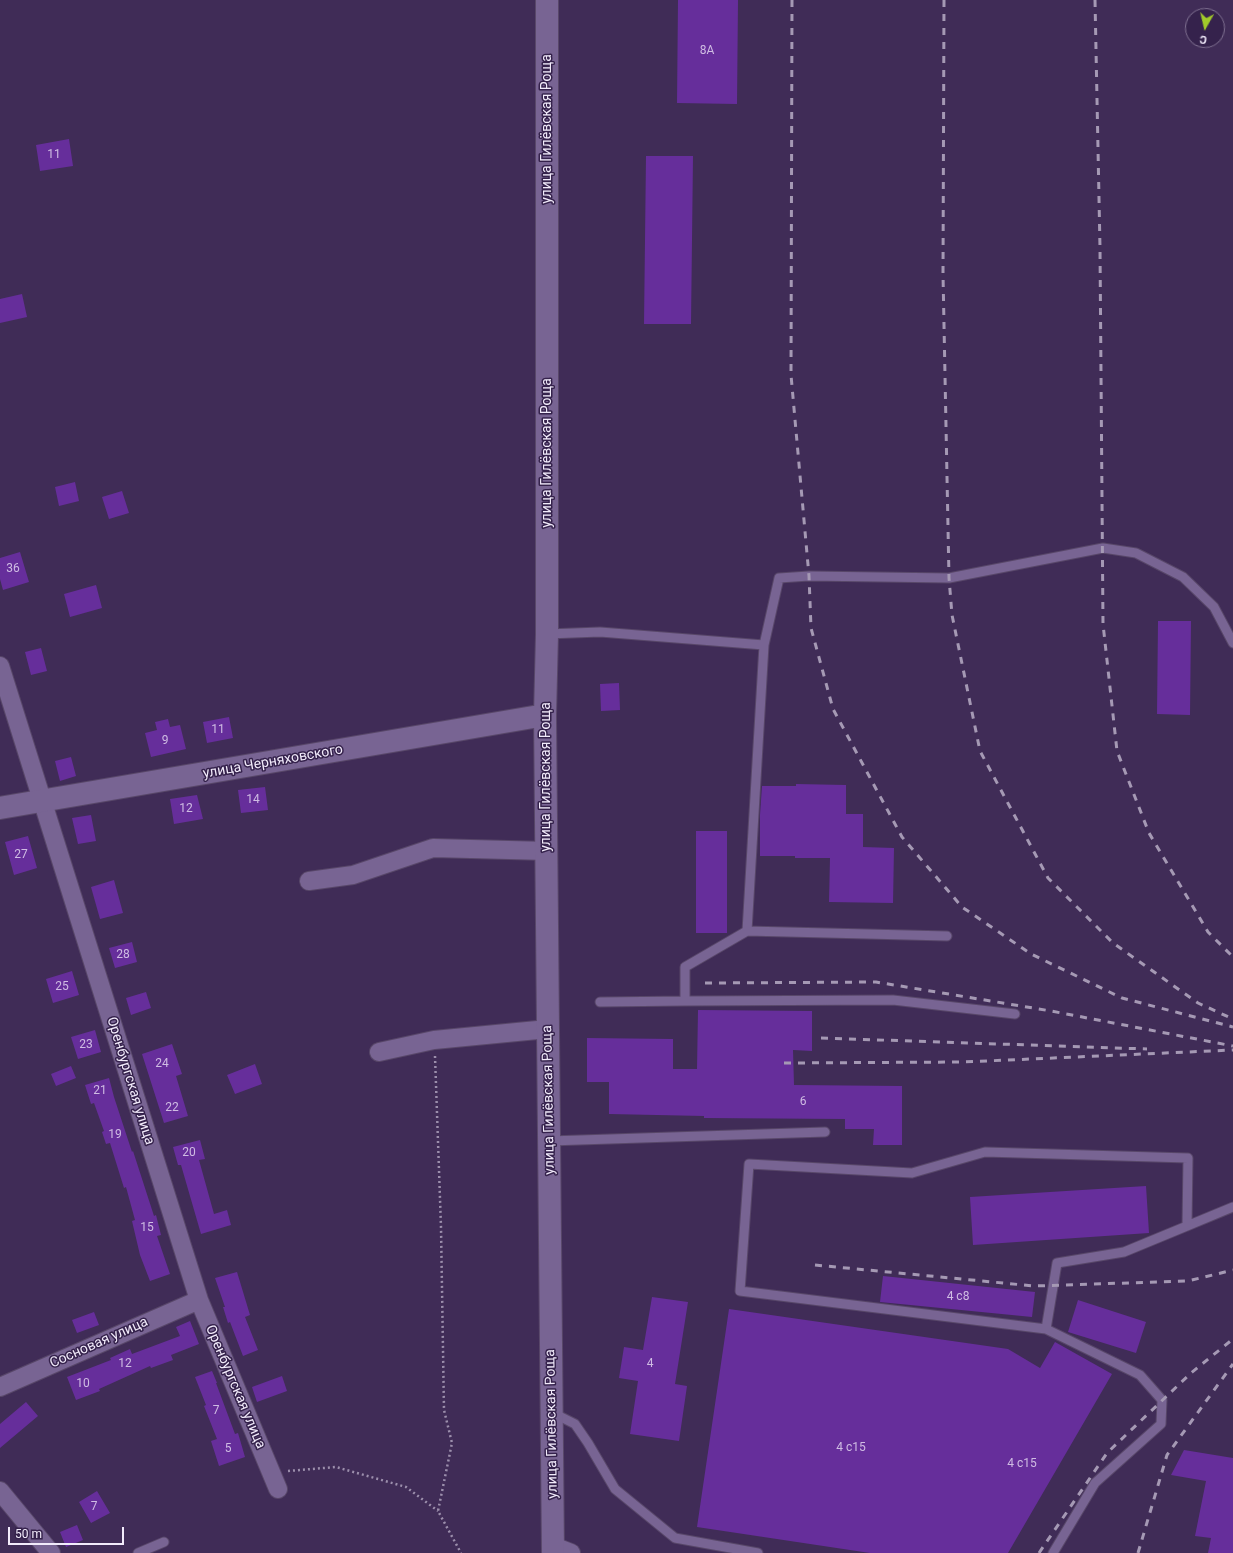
<!DOCTYPE html>
<meta charset="utf-8">
<style>
body{margin:0}
#map{position:relative;width:1233px;height:1553px;overflow:hidden;background:#402c57;font-family:Roboto,sans-serif}
canvas{display:block}
.north{position:absolute;left:1185px;top:8px;width:40px;height:40px;box-sizing:border-box;background:#35224c;border:1px solid #817292;border-radius:50%;rotate:188deg;font-size:11px;font-weight:700;line-height:16px;text-align:center;color:#f2ebfb}
.north::after{content:'';display:block;margin:auto;width:14px;height:18px;background:#a1c92a;clip-path:polygon(50% 0,100% 100%,50% 72%,0 100%)}
.scale{position:absolute;left:8px;top:1527px;width:116px;height:18px;box-sizing:border-box;border:2px solid #f2ebfb;border-top:0;padding-left:5px;font-size:12px;line-height:14px;white-space:nowrap;color:#f2ebfb;-webkit-text-stroke:3px #35224c;paint-order:stroke}
</style>
<div id="map">
<canvas width="1233" height="1553"></canvas>
<div class="north">С</div>
<div class="scale">50 m</div>
</div>
<script>
const ctx = document.querySelector('canvas').getContext('2d');
ctx.lineJoin = 'round';
function fill(path, color) { ctx.fillStyle = color; ctx.fill(path, 'evenodd'); }
const toPath = rows => new Path2D(rows.map(r => 'M' + r).join(''));
function stroke(path, color, width, dash) { ctx.strokeStyle = color; ctx.lineWidth = width; ctx.lineCap = dash ? 'butt' : 'round'; ctx.setLineDash(dash || []); ctx.stroke(path); }
function drawText(font, color, halo, rows, align = 'center') {
  ctx.font = font + ' Roboto,sans-serif'; ctx.lineWidth = 3; ctx.setLineDash([]); ctx.textBaseline = 'middle'; ctx.strokeStyle = halo; ctx.fillStyle = color; for (const [text, x, y, turn = 0] of rows) {
    ctx.save(); ctx.translate(x, y); ctx.rotate((+turn || 0) * Math.PI / 180); ctx.textAlign = isNaN(turn) ? turn : align; if (halo) ctx.strokeText(text, 0, 0); ctx.fillText(text, 0, 0); ctx.restore();
  }
}
const building = toPath([
 [678,0,738,0,737,104,677,103],
 [69,139,73,166,40,171,36,145],
 [646,156,693,156,691,324,644,324],
 [22,294,27,317,0,323,0,299],
 [75,482,79,501,59,506,55,487],
 [122,491,129,513,109,519,102,497],
 [20,552,29,582,3,590,0,579,0,558],
 [96,585,102,608,70,617,64,594],
 [1158,621,1191,621,1190,715,1157,714],
 [41,648,47,671,31,675,25,652],
 [619,683,620,710,601,711,600,684],
 [229,717,233,738,207,743,203,722],
 [168,719,170,727,180,725,186,749,151,757,145,733,157,730,155,722],
 [71,757,76,776,60,781,55,761],
 [796,784,846,785,846,814,863,814,863,847,894,848,893,903,829,902,830,858,795,858,795,856,760,856,760,815,762,786,796,786],
 [265,787,268,810,241,813,238,790],
 [197,795,203,819,174,824,170,799],
 [91,815,96,841,78,844,72,818],
 [696,831,727,831,727,933,696,933],
 [28,836,37,868,14,875,5,842],
 [114,880,123,913,100,919,91,887],
 [132,942,137,962,115,968,109,948],
 [72,971,79,995,53,1003,46,979],
 [146,992,151,1008,131,1015,126,998],
 [698,1010,812,1011,812,1051,793,1050,794,1085,902,1086,902,1145,873,1145,874,1129,845,1129,845,1119,704,1118,704,1116,609,1114,609,1082,587,1082,587,1038,673,1039,673,1069,697,1069],
 [95,1030,101,1052,78,1059,71,1037],
 [172,1044,182,1074,176,1076,188,1116,164,1123,142,1054],
 [255,1064,262,1084,235,1094,227,1075],
 [71,1066,76,1078,56,1086,51,1074],
 [109,1078,114,1097,132,1152,133,1151,154,1216,156,1215,161,1235,157,1236,170,1274,150,1281,140,1255,132,1221,135,1220,126,1187,124,1188,110,1143,106,1144,102,1132,104,1131,94,1103,91,1104,85,1085],
 [200,1140,205,1159,199,1160,214,1214,227,1210,231,1225,201,1234,181,1165,178,1165,173,1147],
 [1146,1186,1149,1233,973,1245,970,1197],
 [237,1272,250,1315,245,1317,258,1350,243,1356,230,1322,228,1323,223,1307,225,1307,215,1278],
 [883,1276,1035,1292,1032,1317,880,1302],
 [652,1297,688,1302,675,1384,687,1386,679,1441,630,1434,638,1381,619,1378,624,1347,643,1350],
 [1078,1300,1146,1322,1136,1353,1068,1332],
 [729,1309,1008,1349,1040,1368,1055,1342,1112,1374,1008,1553,870,1553,697,1527],
 [94,1312,99,1325,77,1333,72,1320],
 [190,1321,199,1344,171,1355,173,1360,151,1368,150,1366,99,1389,100,1391,76,1400,67,1377,111,1360,110,1358,130,1349,132,1354,180,1336,176,1327],
 [212,1371,217,1383,216,1383,235,1434,238,1433,245,1457,219,1466,211,1441,217,1439,204,1406,206,1405,195,1377],
 [282,1376,287,1391,257,1402,252,1387],
 [26,1402,38,1416,0,1448,0,1424],
 [1184,1450,1233,1458,1233,1553,1208,1553,1211,1538,1195,1536,1206,1481,1171,1475],
 [97,1491,110,1513,91,1523,79,1502],
 [77,1525,83,1540,66,1547,60,1532]
]);
const path = toPath([
 [435,1056,441,1227,444,1410,452,1443,438,1511,461,1553],
 [288,1471,336,1467,406,1487,438,1511]
]);
const service = toPath([
 [547,634,600,632,764,645,779,578,809,576,949,578,1103,548,1136,553,1183,577,1214,607,1233,643],
 [764,645,747,931,947,936],
 [747,931,685,967,685,1001,893,1000,1015,1014],
 [600,1002,685,1001],
 [549,1141,825,1132],
 [1187,1226,1188,1158,985,1152,912,1173,749,1164,740,1291,1046,1329,1057,1263,1124,1252,1187,1226,1233,1207],
 [1046,1329,1140,1375,1162,1400,1161,1424,1095,1483,1053,1553],
 [553,1413,575,1424,588,1443,615,1489,675,1538,758,1553],
 [138,1553,164,1542]
]);
const minor = toPath([
 [0,666,199,1300,278,1489],
 [309,881,353,875,433,848,547,851],
 [379,1052,434,1040,548,1029],
 [0,1387,199,1300],
 [0,1491,51,1553],
 [553,1546,571,1553]
]);
const tertiary = toPath([
 [547,0,547,634,545,715,553,1553],
 [0,808,545,715]
]);
const rail = toPath([
 [792,0,791,375,809,576,811,628,833,709,902,837,962,907,1031,954,1122,998,1233,1027],
 [944,0,943,274,949,578,952,615,980,751,1048,878,1113,943,1198,1003,1233,1019],
 [1095,0,1100,248,1103,624,1117,751,1149,833,1208,932,1233,957],
 [705,983,876,982,1051,1011,1233,1046],
 [821,1038,1147,1049],
 [784,1063,963,1062,1233,1050],
 [815,1265,1034,1286,1188,1281,1233,1270],
 [1039,1553,1107,1453,1191,1373,1233,1339],
 [1138,1553,1167,1455,1233,1364]
]);
const numberNames = [
 ["8А",707,51],
 ["11",54,155],
 ["36",13,569],
 ["11",218,730],
 ["9",165,741],
 ["14",253,800],
 ["12",186,809],
 ["27",21,855],
 ["28",123,955],
 ["25",62,987],
 ["23",86,1045],
 ["24",162,1064],
 ["21",100,1091],
 ["6",803,1102],
 ["22",172,1108],
 ["19",115,1135],
 ["20",189,1153],
 ["15",147,1228],
 ["4 с8",958,1297],
 ["12",125,1364],
 ["4",650,1364],
 ["10",83,1384],
 ["7",216,1411],
 ["4 с15",851,1448],
 ["5",228,1449],
 ["4 с15",1022,1464],
 ["7",94,1507]
];
const streetNames = [
 ["улица Гилёвская Роща",547,129,-90],
 ["улица Гилёвская Роща",547,453,-90],
 ["улица Черняховского",273,762,-10],
 ["улица Гилёвская Роща",546,777,-90],
 ["Оренбургская улица",130,1081,73],
 ["улица Гилёвская Роща",549,1100,-91],
 ["Сосновая улица",99,1343,-24],
 ["Оренбургская улица",235,1387,67],
 ["улица Гилёвская Роща",552,1424,-91]
];
fill(building, '#662e9b');
stroke(service, '#584769', 11);
stroke(minor, '#584769', 20);
stroke(tertiary, '#584769', 24);
stroke(path, '#9c8fac', 2.5, [2, 3]);
stroke(service, '#786493', 9);
stroke(minor, '#786493', 18);
stroke(tertiary, '#786493', 22);
stroke(rail, '#a599b4', 3, [7, 7]);
drawText('12px', '#cfbce3', null, numberNames);
drawText('14px', '#f2ebfb', '#35224c', streetNames);
</script>
